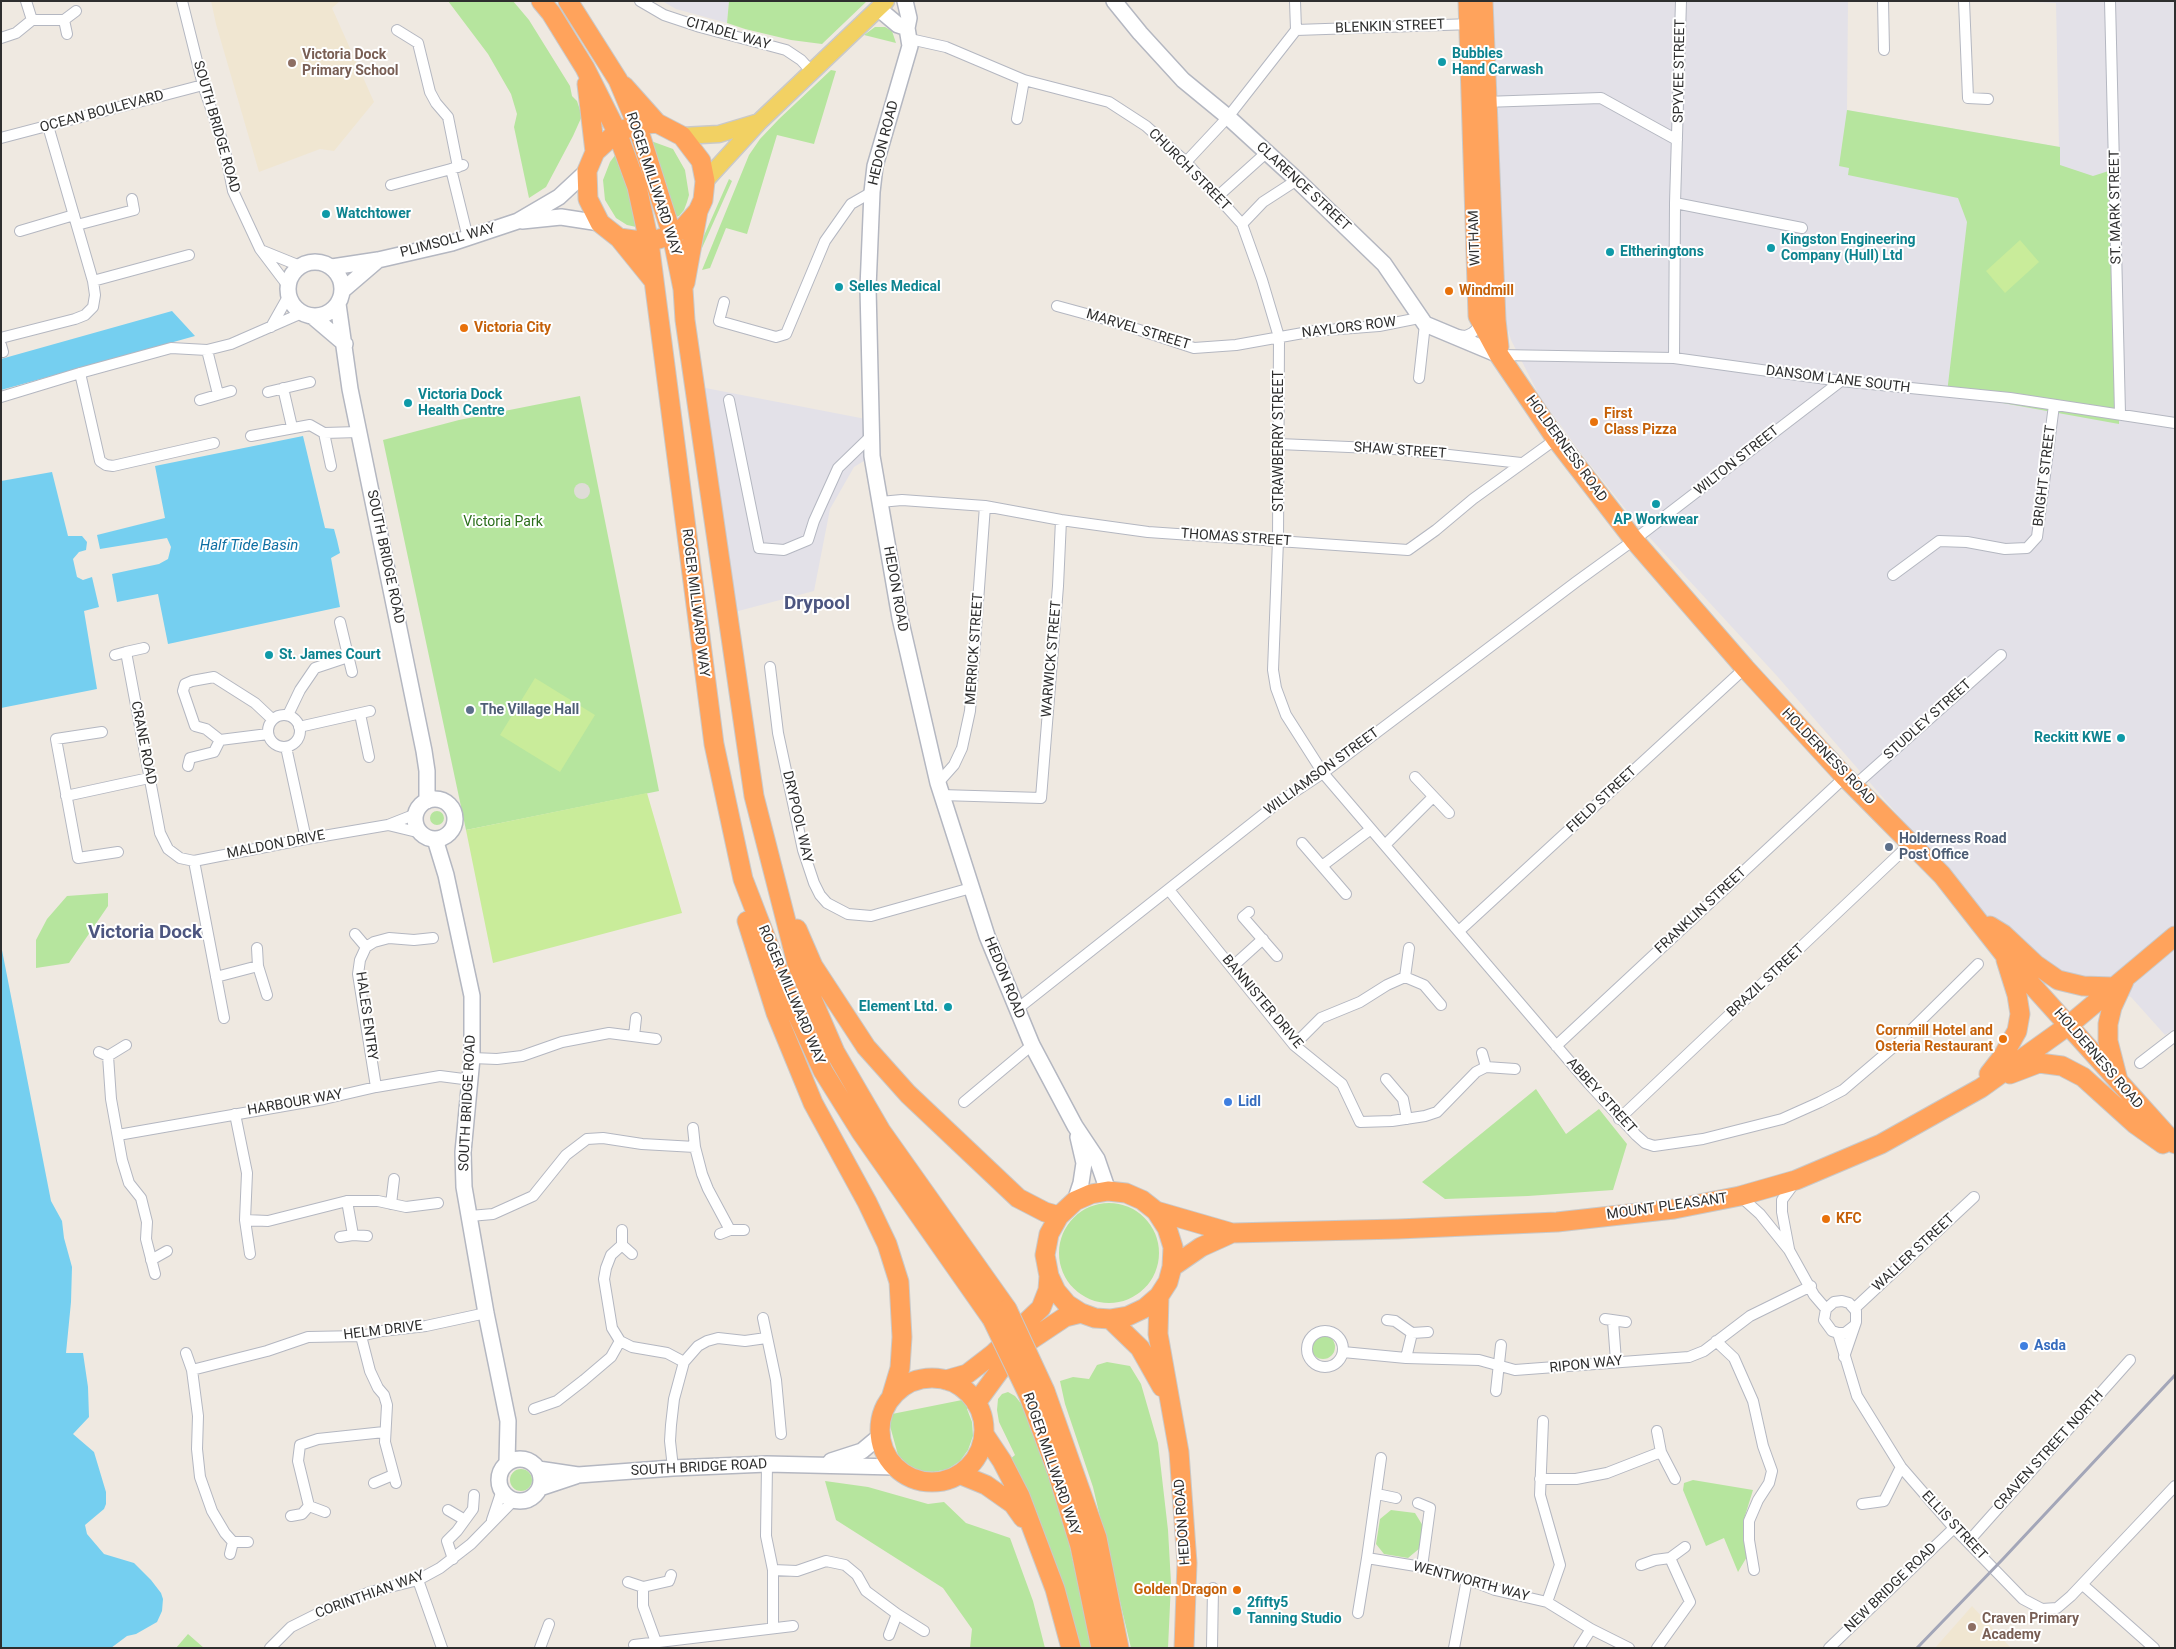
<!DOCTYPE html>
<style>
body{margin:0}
#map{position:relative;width:2176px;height:1649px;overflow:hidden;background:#efe9e1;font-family:Roboto,sans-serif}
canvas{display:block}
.frame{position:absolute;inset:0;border:2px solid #2e2e2e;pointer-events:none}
</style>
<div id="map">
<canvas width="2176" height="1649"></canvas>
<div class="frame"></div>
</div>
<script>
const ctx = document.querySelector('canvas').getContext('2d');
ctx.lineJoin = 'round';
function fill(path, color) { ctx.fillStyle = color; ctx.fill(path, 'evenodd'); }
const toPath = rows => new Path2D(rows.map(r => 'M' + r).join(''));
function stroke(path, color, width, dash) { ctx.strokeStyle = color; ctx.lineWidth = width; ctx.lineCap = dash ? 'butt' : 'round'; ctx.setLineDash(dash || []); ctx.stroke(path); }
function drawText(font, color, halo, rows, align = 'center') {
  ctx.font = font + ' Roboto,sans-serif'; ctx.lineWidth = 4; ctx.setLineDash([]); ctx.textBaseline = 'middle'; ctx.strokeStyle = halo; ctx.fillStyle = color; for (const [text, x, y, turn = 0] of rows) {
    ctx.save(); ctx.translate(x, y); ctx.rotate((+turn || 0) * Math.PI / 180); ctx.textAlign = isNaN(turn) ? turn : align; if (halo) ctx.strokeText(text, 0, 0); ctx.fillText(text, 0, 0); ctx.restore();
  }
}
const industrial = toPath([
 [662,1,729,1,727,23,676,9],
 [1489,1,1848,1,1847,110,2059,147,2056,3,2008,1,2175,1,2175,1029,2165,1035,2131,997,2065,973,1993,931,1912,831,1777,676,1639,526,1577,448,1540,397,1511,340,1503,314],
 [695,386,871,420,872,456,854,467,830,509,814,591,727,614]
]);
const education = toPath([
 [211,1,340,1,332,8,374,102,334,151,320,149,259,172,216,24],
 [1972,1606,2011,1648,1935,1648]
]);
const green = toPath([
 [448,1,513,1,529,20,570,86,572,96,577,101,582,116,573,136,546,187,529,198,514,127,517,114,511,94,488,54],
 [729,1,867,1,822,44,791,40,745,29,727,23],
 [875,27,885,27,892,31,896,43,864,35],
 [831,70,836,71,814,144,777,135,747,234,726,228,710,268,702,270,749,155,760,139,779,119],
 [1847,110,2060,147,2060,165,2093,176,2118,168,2119,424,1947,393,1967,222,1958,198,1848,175,1849,168,1839,166],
 [651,141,673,149,685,170,689,195,687,202,684,210,679,216,673,218],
 [616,154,641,228,627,225,616,218,605,200,603,180,610,162],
 [729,179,732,181,702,248,699,247],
 [580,396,659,791,466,830,383,440,459,420],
 '430 818a7 7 0 1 1 14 0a7 7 0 1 1-14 0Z',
 [108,893,108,906,69,963,36,968,36,940,47,919,67,896],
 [1536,1089,1566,1134,1599,1109,1627,1144,1613,1190,1528,1196,1445,1199,1422,1182],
 '1059 1253a50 50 0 1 1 100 0a50 50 0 1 1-100 0Z',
 '1311 1347a12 12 0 1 1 24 0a12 12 0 1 1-24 0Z',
 [1107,1362,1130,1366,1141,1384,1158,1443,1168,1530,1171,1583,1168,1648,1131,1648,1093,1487,1065,1404,1060,1381,1073,1377,1089,1379,1097,1365],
 [1008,1392,1015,1396,1023,1406,1042,1453,1069,1543,1092,1648,1078,1648,1009,1460,1015,1455,999,1422,997,1410,998,1399,1002,1394],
 [982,1396,967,1409,972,1422,973,1436,968,1450,960,1461,948,1469,934,1472,920,1471,908,1465,898,1455,887,1415],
 '510 1480a11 11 0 1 1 22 0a11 11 0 1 1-22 0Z',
 [1693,1480,1753,1490,1744,1519,1748,1555,1738,1572,1724,1538,1706,1546,1683,1490,1684,1483],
 [825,1481,868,1487,928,1504,944,1502,966,1523,1010,1538,1033,1601,1045,1648,970,1648,972,1629,943,1588,836,1520],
 [1391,1510,1415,1513,1423,1526,1420,1548,1408,1558,1384,1554,1376,1544,1380,1519],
 [188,1634,204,1648,176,1648]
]);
const pitch = toPath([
 [2020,240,2039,262,2005,293,1986,271],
 [535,678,595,715,560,772,500,735],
 [647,793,682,913,493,963,466,830]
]);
const plaza = toPath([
 '574 491a8 8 0 1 1 16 0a8 8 0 1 1-16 0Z'
]);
const water = toPath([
 [172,311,195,336,1,390,1,359],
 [303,436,325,528,334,529,337,540,340,553,331,558,340,607,168,644,158,594,117,602,112,574,159,564,168,559,171,547,167,538,100,549,97,535,165,518,155,466],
 [52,472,68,536,82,536,87,542,86,550,79,552,73,559,77,577,83,580,92,577,99,607,84,611,97,689,1,708,1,481],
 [1,945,51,1201,62,1221,64,1238,72,1267,71,1302,66,1353,83,1353,88,1387,89,1417,73,1434,94,1452,106,1492,106,1504,104,1509,85,1525,87,1534,104,1554,134,1563,151,1580,161,1593,163,1599,162,1611,157,1622,136,1634,127,1636,111,1648,1,1648]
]);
const street = toPath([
 [26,1,32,20],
 [182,1,203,85,224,146,233,191,260,249,288,286],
 [640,1,664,15,700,27,786,50,801,60,812,72],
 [1295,1,1296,30],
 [1883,1,1884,50],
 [1964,1,1968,98,1988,99],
 [2110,1,2120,413],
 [397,30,418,43,430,92,436,103,448,117,458,167],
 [1296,30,1472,24],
 [67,34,64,20,76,11],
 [1,38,16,33,32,20,64,20],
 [910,39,946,47,1024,80,1109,102,1146,126,1186,162,1242,224,1262,280,1279,337,1278,540,1273,670,1276,688,1286,715,1323,773,1589,1084,1636,1135,1645,1143,1654,1146,1703,1139,1782,1119,1820,1102,1843,1090,1897,1044,1978,964],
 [1484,102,1601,98,1677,140],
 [1017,119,1024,80],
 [1,138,203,85],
 [1186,162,1228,117,1296,30],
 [463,165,451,169,468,238],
 [391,185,451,169],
 [1217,197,1266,153],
 [1675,203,1802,228],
 [1242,224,1263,202,1297,180],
 [77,225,134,210,132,199],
 [20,231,74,215],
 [263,251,300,266],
 [93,281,189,255],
 [724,302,719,321,776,337,786,334,825,241,851,204,872,192],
 [1057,306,1112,321,1194,348,1236,345,1314,331,1379,326,1419,318],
 [271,327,289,295],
 [1456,335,1466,336,1472,333,1478,328,1478,319],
 [1,338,75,319,85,315,93,307,95,295,93,281,48,126],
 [1,345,3,352],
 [207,350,218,394],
 [1499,355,1674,358,1841,381,2010,398,2175,423],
 [1674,358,1675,203,1681,1],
 [80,373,100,461,106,465,113,466,214,443],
 [1419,378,1425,324],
 [283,388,292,427],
 [268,392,310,382],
 [1,397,80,373,171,348,207,350,231,344,302,313],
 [200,400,231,391],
 [729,400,759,548,784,550,808,540,814,521,838,468,871,436],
 [324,433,331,466],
 [251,436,310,425,324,433,359,432],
 [1279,444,1395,449,1521,463],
 [880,502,902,500,985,506,1061,520,1148,532,1408,550,1436,530,1473,499,1556,439],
 [1893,575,1939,541,1967,542,2005,549,2027,548,2037,537,2054,405],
 [340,622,352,672],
 [144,648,126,652,160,833,168,849,180,858,194,861,306,839,388,825,416,814],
 [115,655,126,652],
 [770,667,778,733,803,850,814,883,820,895,827,903,848,914,871,916,971,888],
 [360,714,369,757],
 '268 731a16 16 0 1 1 32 0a16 16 0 1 1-32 0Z',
 [288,715,300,690,315,668,348,657],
 [299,727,370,711],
 [102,732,56,739,78,858,118,852],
 [268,734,220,740,206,729,195,726,183,691,185,684,192,681,214,677,255,703,272,719],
 [286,747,306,839],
 [188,766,190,758,214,752,220,740],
 [1415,777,1449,813],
 [938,783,954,765,962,748,970,711,985,506],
 [1854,786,2001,655],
 [941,795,1041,798,1058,586,1061,520],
 [66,796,149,778],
 [388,825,421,833],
 [1302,843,1346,894],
 [1386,844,1433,797],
 [194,861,224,1018],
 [1322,866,1371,829],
 [1169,890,1294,1045,1342,1084,1360,1122,1392,1121,1425,1116,1437,1112,1476,1072,1486,1067,1515,1069],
 [1249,912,1243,917,1277,956],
 [1459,931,1745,668],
 [355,934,366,947],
 [257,948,258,966,267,995],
 [1232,967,1263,939],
 [216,977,258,966],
 [1405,977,1409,948],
 [1016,1010,1279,802,1323,773,1576,582,1634,540,1841,381],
 [634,1036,636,1018],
 [1294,1045,1321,1018,1360,1002,1387,985,1405,977,1424,985,1441,1005],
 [1556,1046,1845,777],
 [99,1052,108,1056,126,1045],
 [1482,1053,1486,1067],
 [108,1056,111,1099,122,1160,129,1183,141,1198,147,1222,146,1239,155,1274],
 [472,1058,497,1059,522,1056,562,1042,609,1033,656,1039],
 [2140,1063,2175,1036],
 [1386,1079,1403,1099,1407,1119],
 [376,1087,358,974,360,960,366,947,374,942,389,938,414,940,433,938],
 [964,1102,1032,1045],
 [235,1114,247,1173,245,1220,250,1254],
 [1619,1119,1911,843],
 [693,1128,695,1147,702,1174,708,1189,730,1230],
 [118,1135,324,1099,376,1087,440,1076,471,1080],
 [1740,1196,1760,1214,1789,1250,1814,1295,1826,1309],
 [347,1201,353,1235],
 [391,1204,394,1179],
 [470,1216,493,1214,533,1196,566,1155,587,1139,603,1138,642,1144,695,1147],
 [245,1220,268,1221,347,1201,378,1201,406,1207,438,1203],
 [622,1230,622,1245,632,1254],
 [720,1234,730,1230,744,1230],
 [340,1237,353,1235,367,1236],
 [1789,1249,1782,1212,1782,1200,1796,1181],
 [151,1260,167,1251],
 [1855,1308,1974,1197],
 [763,1318,776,1380,781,1434],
 [1605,1319,1626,1322],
 [1387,1320,1395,1321,1412,1333,1428,1332],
 [1613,1321,1616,1361],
 '1307 1349a18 18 0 1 1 36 0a18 18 0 1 1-36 0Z',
 [1838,1333,1857,1396,1901,1467,1954,1528,2023,1599,2042,1609,2057,1608,2071,1596,2175,1486],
 [361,1336,370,1371,378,1388,384,1395,387,1405,385,1442,396,1483],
 [620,1341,632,1347,667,1353,684,1362,698,1346,707,1341,718,1338,745,1341,766,1338],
 [1716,1341,1734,1358,1753,1401,1763,1446,1772,1471,1769,1483,1758,1500,1749,1521,1749,1540,1754,1570],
 [1343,1352,1406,1358,1479,1360,1515,1370,1689,1357,1704,1351,1750,1316,1811,1286],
 [186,1353,192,1370,198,1416,197,1449,200,1477,212,1511,225,1533,233,1542],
 [1844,1357,1856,1322,1856,1311,1849,1303,1842,1301,1834,1302,1826,1309,1824,1320,1832,1331,1838,1333,1845,1333,1854,1326],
 [1406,1358,1412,1333],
 [192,1370,267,1351,308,1337,361,1336,382,1331,426,1326,486,1313],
 [1496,1391,1501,1345],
 [534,1409,557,1401,584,1380,611,1357,620,1341,612,1328,604,1279,606,1268,611,1255,622,1245],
 [1543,1421,1540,1495,1560,1565,1547,1602],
 [1657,1431,1661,1452,1675,1479],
 [1381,1458,1367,1558,1422,1567,1467,1579,1495,1590,1547,1602,1591,1629,1629,1648],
 [767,1464,766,1536,773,1570,773,1627],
 [673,1468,670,1441,671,1425,674,1399,684,1362],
 [1540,1479,1576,1479,1607,1473,1661,1452],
 [374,1483,393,1475],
 [1377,1494,1396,1498],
 [1418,1503,1430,1508,1422,1567],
 [1862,1504,1884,1501,1901,1467],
 [309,1506,298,1461,300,1445,318,1439,384,1432],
 [448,1510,465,1520],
 [291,1516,302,1514,309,1506,325,1512],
 [492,1520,502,1490],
 [1968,1542,2130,1360],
 [230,1554,233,1542,248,1542],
 [453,1559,447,1541,457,1531,473,1509,474,1495],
 [1641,1565,1655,1560,1670,1558,1685,1547],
 [773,1570,797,1571,826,1561,845,1565,857,1575,866,1591,897,1614,924,1631],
 [418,1580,442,1648],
 [628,1582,643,1587],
 [2083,1585,2154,1648],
 [1358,1613,1367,1558],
 [889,1635,897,1614],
 [656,1642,643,1606,643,1587,669,1581,671,1575],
 [634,1645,793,1626],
 [270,1648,291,1627,329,1608,370,1592,418,1580,440,1568,471,1544,514,1500],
 [540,1648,549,1624],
 [1212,1648,1213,1588],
 [1454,1648,1467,1579],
 [1579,1648,1591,1629],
 [1657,1648,1690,1602,1670,1558],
 [1829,1648,1954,1528]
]);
const secondary = toPath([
 [905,1,909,18,907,28,910,46,875,166,872,192,868,288,872,456,900,618,938,783,987,936,1032,1045,1075,1126,1097,1159,1108,1191],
 [1114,1,1140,33,1183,80,1228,117,1297,180,1384,264,1425,324,1499,355],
 [879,9,898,25,907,28],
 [522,221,561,217,600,223],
 '288 289a27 27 0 1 1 54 0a27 27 0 1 1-54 0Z',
 [332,267,378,260,452,243,518,221,559,197,587,171],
 [343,290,378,260],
 [338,304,350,389,424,751,427,771,427,801],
 [312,316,345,344],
 '415 819a20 20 0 1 1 40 0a20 20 0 1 1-40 0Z',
 [435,839,446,875,472,996,472,1058,463,1152,464,1187,486,1313,508,1421,507,1463],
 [1075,1201,1081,1183,1084,1163,1078,1137],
 '499 1480a21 21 0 1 1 42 0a21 21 0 1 1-42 0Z',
 [831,1461,862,1451,880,1436],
 [538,1469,578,1475,673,1468,767,1464,895,1467],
 [540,1488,576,1476]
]);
const primary = toPath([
 [682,136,719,134,759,122],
 [705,181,759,122,886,1]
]);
const highway = toPath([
 [541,1,551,13,585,68,617,132,637,187,649,242,714,744,743,879,785,988,823,1071,861,1132,992,1319],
 [568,1,618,80,637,125,672,235,683,289,685,320,754,796,797,964,835,1052,881,1131,1007,1309],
 [1468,1,1478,316,1499,355,1556,439,1634,540,1745,668,1845,777,1942,875,2004,954,2175,1144],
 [1483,1,1496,320,1499,347],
 [587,84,595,152],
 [624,86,657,123],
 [619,238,649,242,672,235,683,228,698,211,703,200,705,181,701,161,682,136,657,123,637,125,617,132,595,152,587,171,588,199,600,223,619,238,653,280],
 [685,283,698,211],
 [747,921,776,1013,813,1103,867,1202,887,1244,899,1282,902,1337,900,1368,891,1398],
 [1990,926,2003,934,2035,964,2058,980,2083,986,2113,987],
 [797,929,813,966,866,1047,908,1094,1018,1198,1045,1212,1059,1216],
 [1989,1074,2003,1056,2017,1031,2020,1014,2017,995,2006,960],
 [2010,1074,2039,1063,2062,1066,2083,1077,2135,1124,2163,1144],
 [2118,1080,2108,1041,2108,1024,2112,1007,2124,981],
 [1156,1211,1232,1233,1398,1229,1557,1222,1674,1209,1740,1196,1796,1180,1881,1144,1981,1088,2069,1025,2175,936],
 [1172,1267,1201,1247,1232,1233],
 [1159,1296,1158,1334,1179,1452,1187,1563,1184,1648],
 [1110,1319,1140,1348,1162,1387],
 '880 1430a52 52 0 1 1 104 0a52 52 0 1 1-104 0Z',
 [946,1380,967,1374,993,1354,1041,1308,1048,1290,1049,1276,1045,1255,1049,1234,1059,1216,1075,1201,1091,1194,1108,1191,1126,1193,1142,1200,1156,1211,1167,1228,1173,1247,1172,1267,1168,1282,1159,1296,1145,1308,1128,1316,1110,1319,1095,1318,1081,1313,1067,1304,1056,1291,1049,1276],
 [1045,1391,1097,1538,1119,1648],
 [1029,1396,1057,1471,1080,1546,1101,1648],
 [976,1403,1014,1351,1065,1317,1081,1313],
 [984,1434,1002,1461,1020,1496,1055,1589,1071,1648],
 [959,1474,986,1485,1013,1504,1023,1518]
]);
const rail = toPath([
 [1917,1648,2002,1560,2175,1375]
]);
const highwayBridge = toPath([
 [1007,1309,1045,1391],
 [992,1319,1029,1396]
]);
const markers = [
 [1442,62,5,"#0f9aa8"],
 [292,63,5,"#8d6e63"],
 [326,214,5,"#0f9aa8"],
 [1771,248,5,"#0f9aa8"],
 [1610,252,5,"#0f9aa8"],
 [839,287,5,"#0f9aa8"],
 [1449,291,5,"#e8710a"],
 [464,328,5,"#e8710a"],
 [408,403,5,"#0f9aa8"],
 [1594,422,5,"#e8710a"],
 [1656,504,5,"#0f9aa8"],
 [269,655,5,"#0f9aa8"],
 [470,710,5,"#5c6f8a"],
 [2121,738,5,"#0f9aa8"],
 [1889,847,5,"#5c6f8a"],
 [948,1007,5,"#0f9aa8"],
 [2003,1039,5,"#e8710a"],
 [1228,1102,5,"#3f7fe0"],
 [1826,1219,5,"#e8710a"],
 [2024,1346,5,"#3f7fe0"],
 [1237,1590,5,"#e8710a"],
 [1237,1611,5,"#0f9aa8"],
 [1972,1627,5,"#8d6e63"]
];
const streetNames = [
 ["BLENKIN STREET",1390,27,-2],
 ["CITADEL WAY",728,34,16],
 ["SPYVEE STREET",1680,71,-89],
 ["OCEAN BOULEVARD",102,112,-15],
 ["SOUTH BRIDGE ROAD",216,127,74],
 ["HEDON ROAD",884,143,-76],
 ["CHURCH STREET",1189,170,45],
 ["ROGER MILLWARD WAY",653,184,72],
 ["CLARENCE STREET",1303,187,43],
 ["ST. MARK STREET",2116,207,-91],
 ["WITHAM",1475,238,-92],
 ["PLIMSOLL WAY",448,241,-15],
 ["NAYLORS ROW",1349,328,-7],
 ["MARVEL STREET",1138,330,17],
 ["DANSOM LANE SOUTH",1838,380,7],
 ["STRAWBERRY STREET",1279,441,-90],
 ["HOLDERNESS ROAD",1566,449,54],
 ["SHAW STREET",1400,451,4],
 ["WILTON STREET",1737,461,-38],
 ["BRIGHT STREET",2045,476,-83],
 ["THOMAS STREET",1236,538,4],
 ["SOUTH BRIDGE ROAD",385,557,78],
 ["HEDON ROAD",895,589,80],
 ["ROGER MILLWARD WAY",695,603,83],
 ["MERRICK STREET",975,649,-86],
 ["WARWICK STREET",1052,659,-85],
 ["STUDLEY STREET",1928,720,-42],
 ["CRANE ROAD",143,743,79],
 ["HOLDERNESS ROAD",1828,757,46],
 ["WILLIAMSON STREET",1322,772,-36],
 ["FIELD STREET",1602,800,-43],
 ["DRYPOOL WAY",797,817,77],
 ["MALDON DRIVE",276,845,-11],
 ["FRANKLIN STREET",1701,911,-43],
 ["HEDON ROAD",1004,978,68],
 ["BRAZIL STREET",1766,981,-43],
 ["ROGER MILLWARD WAY",791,995,67],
 ["BANNISTER DRIVE",1262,1002,50],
 ["HALES ENTRY",366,1016,82],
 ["HOLDERNESS ROAD",2098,1059,49],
 ["ABBEY STREET",1601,1096,48],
 ["HARBOUR WAY",295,1103,-10],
 ["SOUTH BRIDGE ROAD",468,1103,-87],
 ["MOUNT PLEASANT",1667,1207,-8],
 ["WALLER STREET",1914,1253,-43],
 ["HELM DRIVE",383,1331,-7],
 ["RIPON WAY",1586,1365,-6],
 ["CRAVEN STREET NORTH",2049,1451,-48],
 ["ROGER MILLWARD WAY",1051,1464,71],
 ["SOUTH BRIDGE ROAD",699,1468,-3],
 ["HEDON ROAD",1183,1522,-94],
 ["ELLIS STREET",1954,1526,47],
 ["WENTWORTH WAY",1471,1582,15],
 ["NEW BRIDGE ROAD",1891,1588,-44],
 ["CORINTHIAN WAY",370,1595,-20]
];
const cultureNames = [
 ["Bubbles",1452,54],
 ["Hand Carwash",1452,70],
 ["Watchtower",336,214],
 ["Kingston Engineering",1781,240],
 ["Company (Hull) Ltd",1781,256],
 ["Eltheringtons",1620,252],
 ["Selles Medical",849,287],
 ["Victoria Dock",418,395],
 ["Health Centre",418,411],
 ["AP Workwear",1656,520,"center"],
 ["St. James Court",279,655],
 ["Reckitt KWE",2111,738,"right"],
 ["Element Ltd.",938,1007,"right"],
 ["2fifty5",1247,1603],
 ["Tanning Studio",1247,1619]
];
const educationNames = [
 ["Victoria Dock",302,55],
 ["Primary School",302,71],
 ["Craven Primary",1982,1619],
 ["Academy",1982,1635]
];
const foodNames = [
 ["Windmill",1459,291],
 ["Victoria City",474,328],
 ["First",1604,414],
 ["Class Pizza",1604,430],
 ["Cornmill Hotel and",1993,1031,"right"],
 ["Osteria Restaurant",1993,1047,"right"],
 ["KFC",1836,1219],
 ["Golden Dragon",1227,1590,"right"]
];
const parkNames = [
 ["Victoria Park",503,522]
];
const serviceNames = [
 ["The Village Hall",480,710],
 ["Holderness Road",1899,839],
 ["Post Office",1899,855]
];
const shopNames = [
 ["Lidl",1238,1102],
 ["Asda",2034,1346]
];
const waterNames = [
 ["Half Tide Basin",249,546]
];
const districtNames = [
 ["Drypool",817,604],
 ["Victoria Dock",145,933]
];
fill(industrial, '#e3e1e8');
fill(education, '#f0e6d1');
fill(green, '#b6e59e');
fill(pitch, '#c9ec9a');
fill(plaza, '#dfdcd8');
fill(water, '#75cff0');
stroke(street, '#b4b7c1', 12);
stroke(secondary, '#b4b7c1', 18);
stroke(primary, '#c9c9c9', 19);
stroke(highway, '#c9c9c9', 21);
stroke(street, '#fff', 10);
stroke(secondary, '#fff', 15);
stroke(primary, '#f2d163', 16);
stroke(highway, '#ffa35c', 19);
stroke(rail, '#a3a6b8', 3);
stroke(highwayBridge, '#c9c9c9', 21, []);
stroke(highwayBridge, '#ffa35c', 19);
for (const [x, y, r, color] of markers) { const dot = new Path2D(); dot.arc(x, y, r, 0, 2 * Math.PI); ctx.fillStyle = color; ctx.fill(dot); stroke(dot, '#fff', 2); }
drawText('14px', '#2e2e2e', '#fff', streetNames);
drawText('bold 14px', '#0d838f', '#fff', cultureNames, 'left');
drawText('bold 14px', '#785e54', '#fff', educationNames, 'left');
drawText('bold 14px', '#c56008', '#fff', foodNames, 'left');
drawText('14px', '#2c6e1b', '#fff', parkNames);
drawText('bold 14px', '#4e5e75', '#fff', serviceNames, 'left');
drawText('bold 14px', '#366cbe', '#fff', shopNames, 'left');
drawText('italic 15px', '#0d6fa3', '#fff', waterNames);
drawText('bold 19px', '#4d5680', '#fff', districtNames);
</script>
